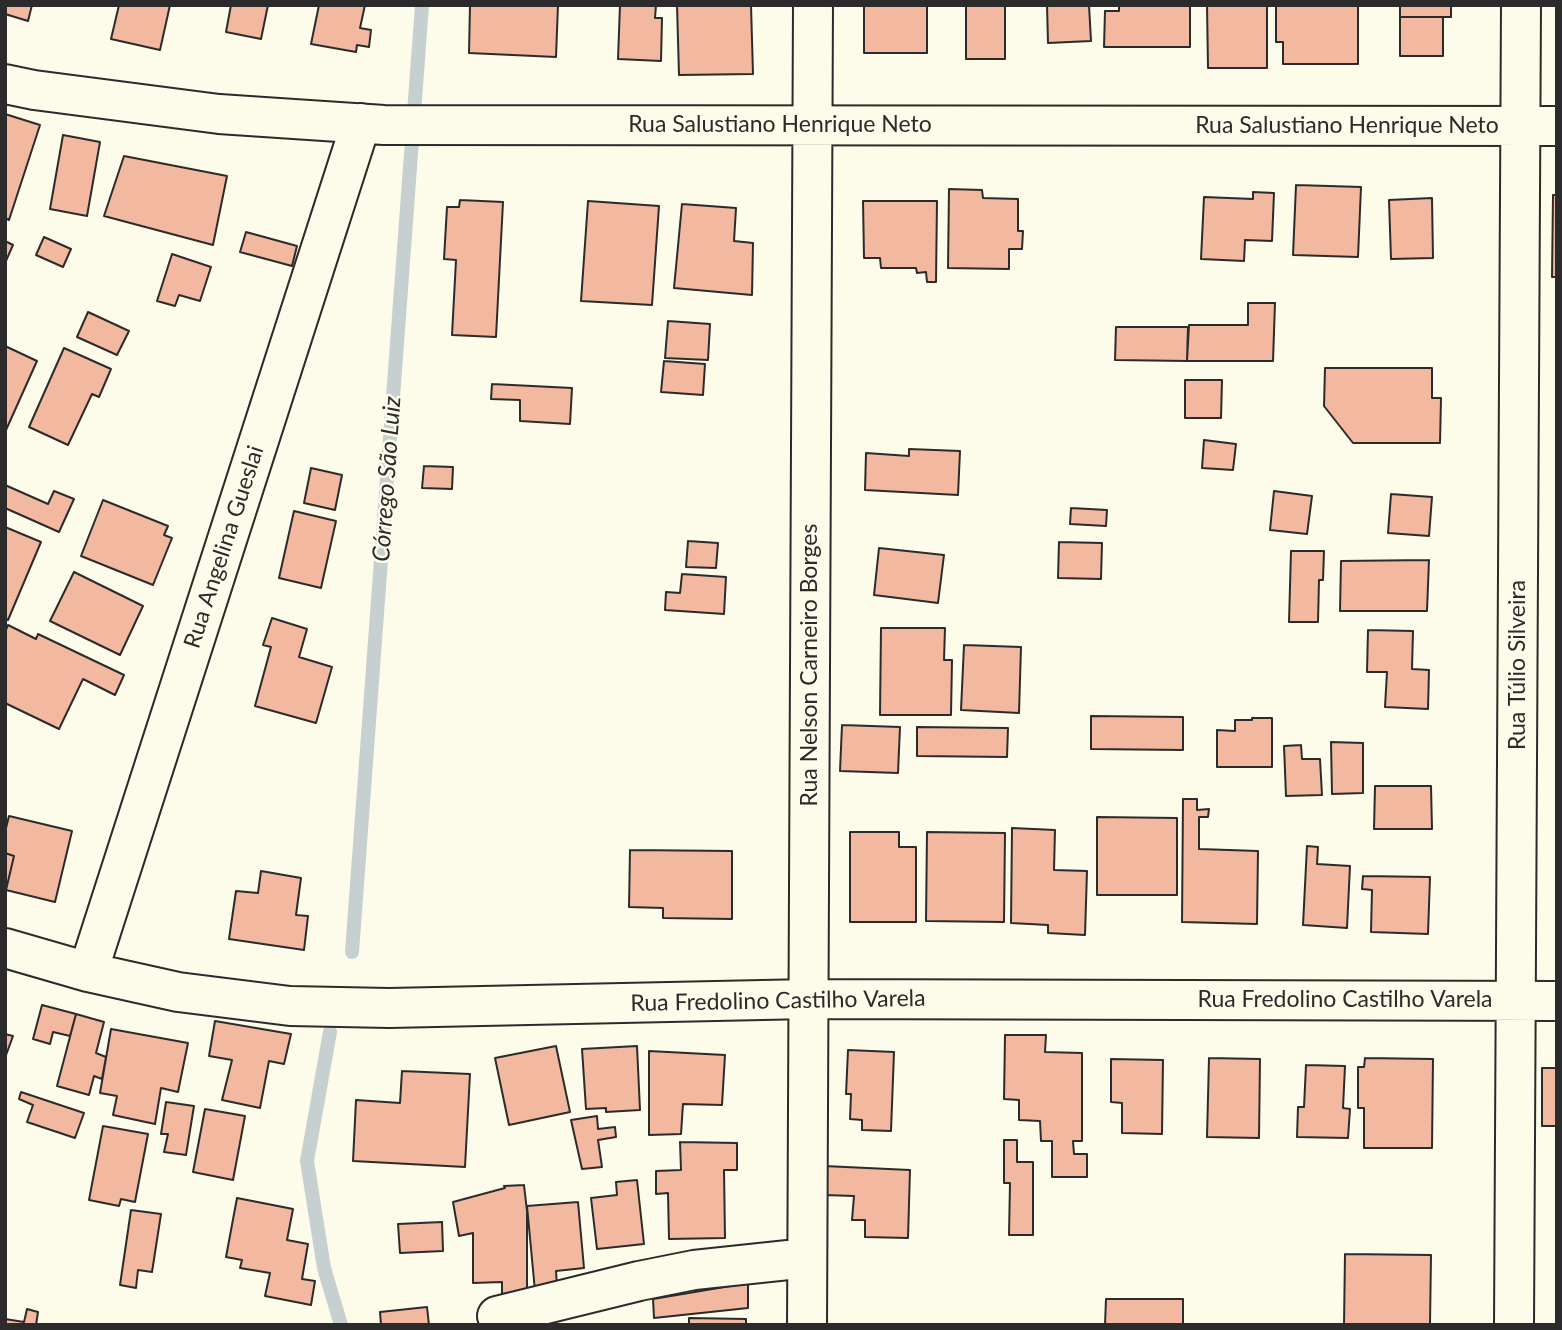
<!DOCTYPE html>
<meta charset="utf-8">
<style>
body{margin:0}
#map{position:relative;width:1562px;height:1330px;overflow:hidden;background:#fdfbea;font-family:Lato,sans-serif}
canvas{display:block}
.frame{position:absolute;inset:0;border:7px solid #2b2b2b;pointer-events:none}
</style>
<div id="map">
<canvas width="1562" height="1330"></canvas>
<div class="frame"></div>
</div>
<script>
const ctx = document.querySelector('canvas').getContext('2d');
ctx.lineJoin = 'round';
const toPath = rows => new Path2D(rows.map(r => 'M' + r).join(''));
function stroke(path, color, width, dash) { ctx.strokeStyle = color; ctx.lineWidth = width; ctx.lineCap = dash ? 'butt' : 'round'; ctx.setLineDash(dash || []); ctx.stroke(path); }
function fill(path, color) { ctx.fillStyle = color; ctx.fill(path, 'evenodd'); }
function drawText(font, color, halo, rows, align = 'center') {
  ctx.font = font + ' Lato,sans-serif'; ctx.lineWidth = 5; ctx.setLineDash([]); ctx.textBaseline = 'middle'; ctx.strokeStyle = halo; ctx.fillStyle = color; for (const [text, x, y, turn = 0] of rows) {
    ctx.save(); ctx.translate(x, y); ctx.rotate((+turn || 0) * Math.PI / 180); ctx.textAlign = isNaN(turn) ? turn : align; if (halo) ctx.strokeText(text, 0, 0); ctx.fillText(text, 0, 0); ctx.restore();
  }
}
const stream = toPath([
 [352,952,422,5],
 [330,1032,307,1161,324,1268,341,1325]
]);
const building = toPath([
 [5,5,32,5,28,21,5,14,5,5],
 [119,5,170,5,160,50,111,39,119,5],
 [231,5,268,5,261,39,226,32,231,5],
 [319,5,365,5,360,28,371,30,369,47,357,45,356,52,311,44,319,5],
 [470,5,558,5,556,57,469,53,470,5],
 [620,5,656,5,655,18,662,18,661,61,618,59,620,5],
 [677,5,751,5,753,74,679,75,677,5],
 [864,5,927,5,927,53,864,53,864,5],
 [966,5,1005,5,1005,59,966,59,966,5],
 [1047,5,1089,5,1091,41,1048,43,1047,5],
 [1119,5,1190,5,1190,47,1104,47,1105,11,1119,11,1119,5],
 [1207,5,1267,5,1267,68,1208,68,1207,5],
 [1276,5,1358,5,1358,64,1283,64,1283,42,1276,42,1276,5],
 [1400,5,1451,5,1451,17,1400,17,1400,5],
 [1400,17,1443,17,1443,56,1400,56,1400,17],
 [5,114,40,125,9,220,5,218,5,114],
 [63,135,100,142,87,216,50,209,63,135],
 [124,156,227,176,213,245,104,216,124,156],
 [1296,185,1361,187,1358,257,1293,255,1296,185],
 [949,189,982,190,983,198,1018,199,1018,231,1023,231,1022,249,1009,249,1009,269,948,268,949,189],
 [1253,192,1274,193,1272,241,1245,240,1244,261,1201,259,1204,197,1253,199,1253,192],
 [1553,195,1557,195,1557,277,1552,277,1553,195],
 [1432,198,1433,258,1391,259,1389,200,1432,198],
 [460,200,503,202,496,337,452,335,456,260,444,259,447,207,459,207,460,200],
 [588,201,659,206,652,305,581,301,588,201],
 [863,201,937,201,936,282,927,282,926,272,917,273,916,268,881,268,880,258,864,258,863,201],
 [682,204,736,208,734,241,753,243,752,295,674,288,682,204],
 [246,232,297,246,292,266,240,252,246,232],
 [44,237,71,249,63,267,36,255,44,237],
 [5,241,13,245,5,263,5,241],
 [172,254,211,267,200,301,179,295,175,306,157,301,172,254],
 [1248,303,1275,303,1273,361,1187,361,1189,325,1248,325,1248,303],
 [88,312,129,331,117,355,77,337,88,312],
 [668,321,710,324,708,360,665,358,668,321],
 [1116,327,1188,327,1187,361,1115,360,1116,327],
 [5,346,37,361,6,430,5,430,5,346],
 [64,348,111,369,99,397,92,394,68,445,29,427,64,348],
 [664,361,705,364,703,395,661,392,664,361],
 [1325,368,1432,368,1432,398,1441,398,1440,443,1353,443,1324,406,1325,368],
 [1185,380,1222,380,1221,418,1185,418,1185,380],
 [492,384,572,388,570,424,520,421,520,400,491,399,492,384],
 [1204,440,1236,444,1233,470,1202,468,1204,440],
 [909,449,960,451,958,495,865,490,866,453,909,456,909,449],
 [424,466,453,467,452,489,422,488,424,466],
 [311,468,342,475,335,510,304,503,311,468],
 [5,485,48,504,54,491,74,499,59,532,5,508,5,485],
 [1274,491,1312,496,1307,534,1270,530,1274,491],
 [1391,494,1432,497,1429,536,1388,533,1391,494],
 [103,500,168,526,164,535,172,538,153,585,81,556,103,500],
 [1071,508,1107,510,1106,526,1070,524,1071,508],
 [294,511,336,521,321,588,279,578,294,511],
 [5,527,41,542,8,620,5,618,5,527],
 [688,541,718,543,716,568,686,567,688,541],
 [1059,542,1102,543,1101,579,1058,578,1059,542],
 [879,548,944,555,938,603,874,595,879,548],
 [1291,551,1324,551,1323,580,1319,580,1318,622,1289,622,1291,551],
 [1429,560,1427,611,1340,611,1341,561,1429,560],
 [74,572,143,606,120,655,50,621,74,572],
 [682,574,726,577,724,614,665,610,666,592,680,593,682,574],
 [272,618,307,629,299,657,332,667,316,723,255,706,271,647,263,645,272,618],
 [8,625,36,639,38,634,124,675,115,695,83,679,59,729,5,703,5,632,8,625],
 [881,628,945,628,944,660,952,660,951,715,880,715,881,628],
 [1368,630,1413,631,1412,669,1429,670,1428,709,1385,707,1387,672,1367,672,1368,630],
 [964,645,1021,647,1019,713,961,710,964,645],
 [1091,716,1183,717,1183,750,1091,749,1091,716],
 [1252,718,1272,718,1272,767,1217,767,1217,730,1235,731,1235,720,1252,720,1252,718],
 [842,725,900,727,898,773,840,771,842,725],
 [917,727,1008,728,1007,757,917,756,917,727],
 [1331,742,1363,743,1363,793,1332,794,1331,742],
 [1301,745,1302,759,1320,759,1322,795,1286,796,1284,746,1301,745],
 [1375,786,1431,786,1432,829,1374,829,1375,786],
 [1183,799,1197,799,1197,810,1209,809,1208,817,1199,817,1199,849,1258,851,1257,924,1182,922,1183,799],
 [9,816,72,831,55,902,6,890,14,856,5,853,5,832,9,816],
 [1097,817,1177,818,1177,895,1097,895,1097,817],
 [1012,828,1055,830,1054,870,1087,871,1085,935,1048,933,1048,925,1011,923,1012,828],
 [850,832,899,832,899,847,916,847,916,922,850,922,850,832],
 [927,832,1005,833,1004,922,926,921,927,832],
 [1307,846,1318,847,1317,864,1350,866,1347,928,1303,925,1307,846],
 [630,850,732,851,732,919,663,918,663,908,629,907,630,850],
 [5,853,14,856,6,890,5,890,5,853],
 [261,871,301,878,296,915,308,916,304,950,229,939,236,891,258,893,261,871],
 [1363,876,1430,877,1428,934,1371,932,1372,890,1362,889,1363,876],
 [42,1005,76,1014,70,1036,53,1032,50,1044,33,1039,42,1005],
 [76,1014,104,1022,96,1053,106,1057,102,1079,94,1076,89,1095,57,1086,76,1014],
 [215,1021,291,1034,284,1064,269,1061,260,1108,222,1100,232,1060,209,1056,215,1021],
 [111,1029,188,1043,178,1092,161,1088,155,1124,113,1115,117,1096,100,1093,111,1029],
 [5,1034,13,1036,5,1058,5,1034],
 [1005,1035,1046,1035,1045,1052,1082,1053,1082,1141,1073,1141,1074,1154,1087,1154,1087,1177,1052,1177,1052,1141,1041,1141,1040,1121,1019,1120,1019,1100,1004,1099,1005,1035],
 [556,1046,570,1112,509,1125,495,1058,556,1046],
 [637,1046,640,1110,606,1112,606,1108,586,1109,582,1049,637,1046],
 [848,1050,894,1052,891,1131,862,1130,862,1120,850,1119,851,1094,846,1094,848,1050],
 [649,1051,725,1055,722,1105,683,1104,681,1134,649,1135,649,1051],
 [1209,1058,1260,1059,1259,1138,1207,1137,1209,1058],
 [1365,1058,1433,1059,1432,1148,1364,1148,1364,1108,1358,1108,1358,1067,1364,1067,1365,1058],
 [1111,1059,1163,1060,1162,1134,1122,1133,1122,1103,1111,1102,1111,1059],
 [1306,1065,1345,1066,1343,1108,1350,1109,1348,1138,1297,1137,1298,1107,1304,1107,1306,1065],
 [1542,1068,1557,1068,1557,1126,1542,1126,1542,1068],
 [402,1071,470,1074,465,1167,353,1161,356,1100,400,1103,402,1071],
 [21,1092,84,1113,75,1138,27,1122,33,1105,19,1099,21,1092],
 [166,1102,194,1106,186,1155,164,1152,168,1134,161,1134,166,1102],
 [205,1109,245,1116,233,1180,193,1172,205,1109],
 [597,1116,598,1129,615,1127,616,1137,598,1140,602,1167,582,1169,571,1120,597,1116],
 [103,1126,148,1134,135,1202,121,1199,119,1206,89,1200,103,1126],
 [1004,1140,1017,1140,1017,1162,1033,1162,1033,1235,1009,1235,1010,1183,1004,1183,1004,1140],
 [680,1142,737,1143,737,1170,724,1170,725,1238,669,1239,668,1193,656,1194,656,1171,681,1170,680,1142],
 [824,1166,910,1170,908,1238,865,1237,865,1220,852,1220,854,1196,824,1195,824,1166],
 [637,1180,644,1244,597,1249,591,1198,617,1195,616,1182,637,1180],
 [524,1185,527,1211,527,1292,502,1294,502,1282,473,1283,473,1233,459,1236,453,1202,505,1188,504,1186,524,1185],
 [237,1198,293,1209,287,1240,308,1244,302,1279,315,1281,311,1305,265,1296,270,1273,240,1268,242,1260,226,1257,237,1198],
 [578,1202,584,1268,556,1271,557,1286,535,1291,527,1206,578,1202],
 [131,1210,161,1214,152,1272,138,1270,136,1288,120,1285,131,1210],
 [442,1222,443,1251,400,1253,398,1224,442,1222],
 [1345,1254,1431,1255,1430,1325,1344,1325,1345,1254],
 [748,1283,748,1308,654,1318,653,1299,748,1283],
 [1106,1299,1183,1299,1183,1325,1105,1325,1106,1299],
 [427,1307,429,1325,381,1325,380,1312,427,1307],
 [27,1309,38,1312,36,1325,5,1325,5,1319,24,1322,27,1309],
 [689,1318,746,1319,746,1325,689,1325,689,1318]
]);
const minor = toPath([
 [5,84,34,90,219,114,384,125,1557,126],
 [5,948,88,972,178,992,290,1006,389,1008,809,999,1557,1001],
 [88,972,361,123],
 [497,1316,639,1281,694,1270,807,1258],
 [807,1325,813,5],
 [1514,1325,1521,5]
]);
const streetNames = [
 ["Rua Salustiano Henrique Neto",780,125],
 ["Rua Salustiano Henrique Neto",1347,126],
 ["Rua Angelina Gueslai",224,547,-72],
 ["Rua Nelson Carneiro Borges",810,665,-90],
 ["Rua Túlio Silveira",1518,665,-90],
 ["Rua Fredolino Castilho Varela",1345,1000],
 ["Rua Fredolino Castilho Varela",778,1001,-1]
];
const waterNames = [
 ["Córrego São Luiz",387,479,-86]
];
stroke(stream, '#c7d0d0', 14);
fill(building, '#f2b8a0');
stroke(building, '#2b2b2b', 2);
stroke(minor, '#2b2b2b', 42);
stroke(minor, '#fdfbea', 38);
drawText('23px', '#2b2b2b', '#fdfbea', streetNames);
drawText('italic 24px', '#2b2b2b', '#fdfbea', waterNames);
</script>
